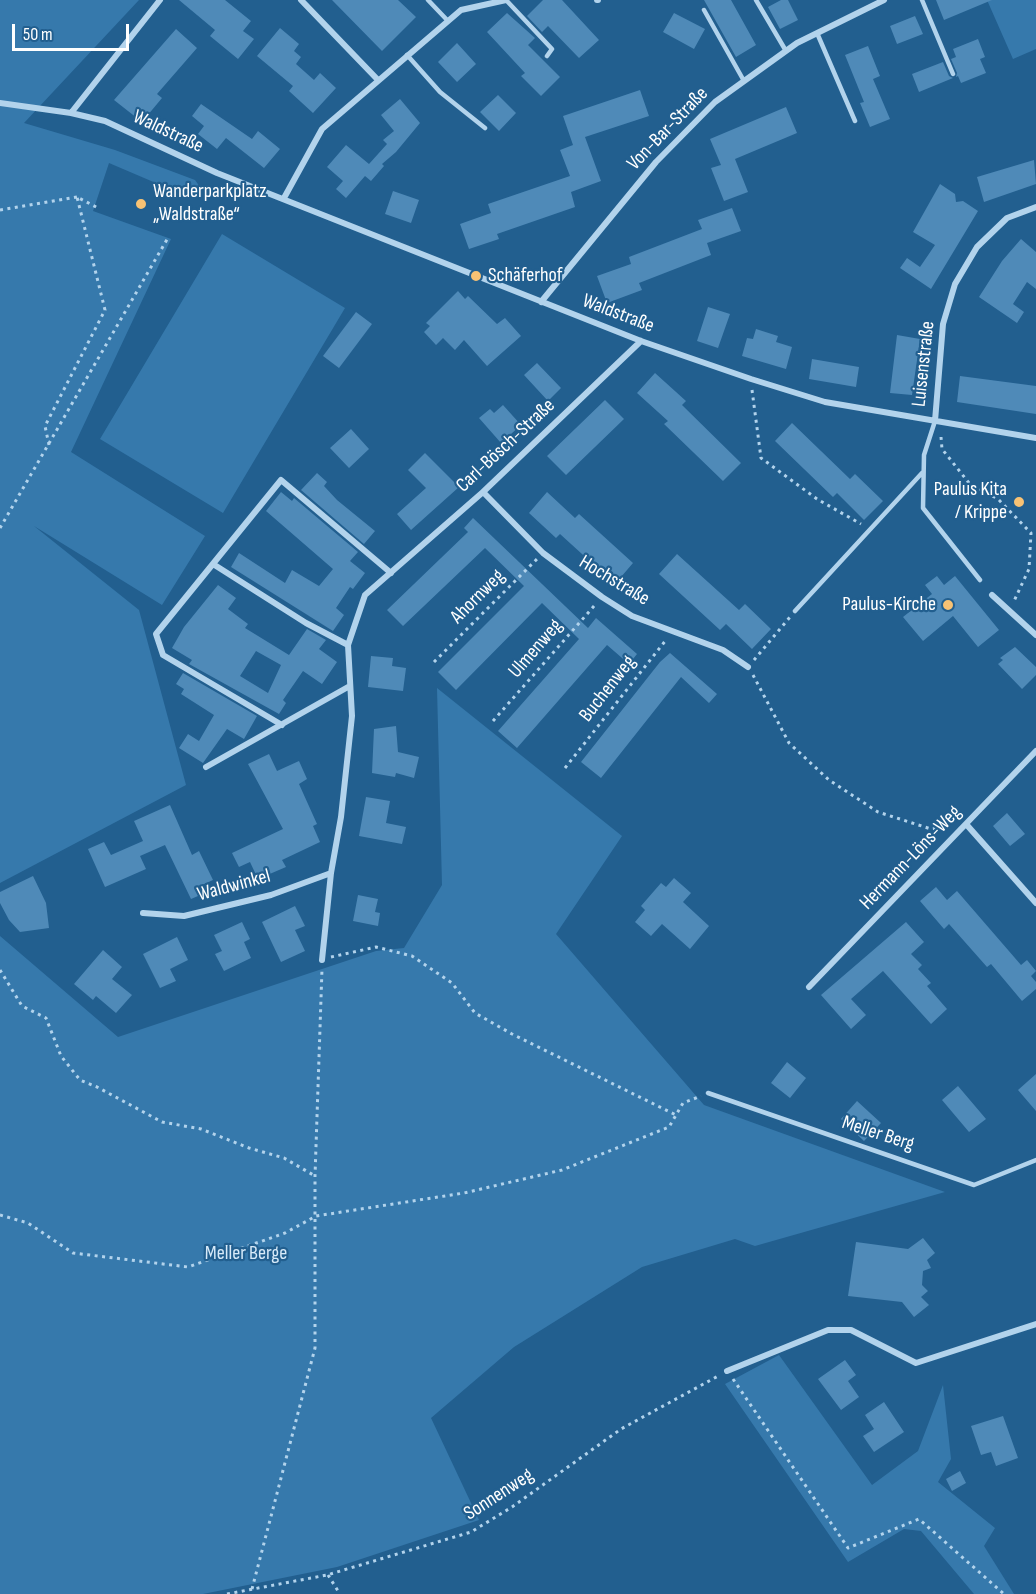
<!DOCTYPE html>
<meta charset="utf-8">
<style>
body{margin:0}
#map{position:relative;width:1036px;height:1594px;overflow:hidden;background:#225f8f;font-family:"Sofia Sans Condensed",sans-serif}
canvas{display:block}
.scale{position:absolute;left:12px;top:24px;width:117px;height:27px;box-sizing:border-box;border:3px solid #fff;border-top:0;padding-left:8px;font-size:18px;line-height:21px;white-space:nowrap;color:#fff;-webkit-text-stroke:4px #225f8f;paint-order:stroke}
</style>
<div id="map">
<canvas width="1036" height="1594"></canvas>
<div class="scale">50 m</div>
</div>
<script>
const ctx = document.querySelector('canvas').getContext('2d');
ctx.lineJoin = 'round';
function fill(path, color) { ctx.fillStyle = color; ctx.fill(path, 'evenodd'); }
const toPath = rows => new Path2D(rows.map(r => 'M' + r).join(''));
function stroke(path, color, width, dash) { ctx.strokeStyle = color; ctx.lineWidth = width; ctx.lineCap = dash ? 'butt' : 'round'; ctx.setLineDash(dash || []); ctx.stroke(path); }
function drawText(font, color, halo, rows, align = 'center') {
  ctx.font = font + ' "Sofia Sans Condensed",sans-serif'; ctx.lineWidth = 4.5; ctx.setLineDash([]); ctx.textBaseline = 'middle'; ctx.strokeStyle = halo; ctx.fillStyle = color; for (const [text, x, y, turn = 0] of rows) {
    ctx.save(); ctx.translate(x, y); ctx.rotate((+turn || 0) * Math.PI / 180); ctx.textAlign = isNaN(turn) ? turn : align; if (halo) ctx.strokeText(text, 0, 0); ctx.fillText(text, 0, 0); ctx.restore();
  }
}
const green = toPath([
 [0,0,139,0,24,123,115,150,195,180,200,187,184,195,109,163,93,211,171,239,71,452,205,536,162,605,34,526,139,610,186,785,0,883],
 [987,0,1036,0,1036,49,1013,59],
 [222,234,345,308,223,513,100,439],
 [437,688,622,836,556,934,704,1105,945,1192,755,1246,735,1239,642,1267,514,1347,431,1418,479,1520,337,1567,203,1594,0,1594,0,936,118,1037,376,951,404,948,442,885],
 [779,1355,872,1485,918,1451,943,1385,951,1459,938,1482,995,1528,984,1546,1014,1594,974,1594,921,1531,904,1529,848,1562,725,1384]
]);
const building = toPath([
 [179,0,225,0,251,21,243,31,254,39,238,59,210,36,215,30],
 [332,0,398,0,416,17,382,51],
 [543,0,562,0,599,40,579,58,548,26,542,32,527,16],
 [704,0,731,0,756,45,736,57],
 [781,0,788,0,798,20,780,29,768,7],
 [936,0,992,0,944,20],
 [507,13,535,38,528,45,560,77,541,96,521,76,525,73,487,32],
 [674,13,705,29,694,49,663,32],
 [915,16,923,34,897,44,890,26],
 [280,28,299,44,294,51,301,57,296,64,314,80,320,73,336,88,313,113,289,91,293,86,257,56],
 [176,29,197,48,157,94,162,98,142,122,114,100],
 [978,39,985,57,980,59,986,73,961,83,958,76,956,77,957,73,951,59,956,57,953,49],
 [457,43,476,64,457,82,438,62],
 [868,46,880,76,873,79,890,119,870,127,860,103,864,102,845,55],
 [943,62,949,76,953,78,919,92,912,74],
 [640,90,649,116,585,137,601,181,571,192,575,207,497,234,499,239,469,249,460,224,491,213,488,204,570,176,560,150,573,145,563,116],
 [498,95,516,113,499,131,480,112],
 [400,99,420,123,396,152,382,164,384,166,371,181,365,176,346,198,336,189,343,181,327,167,346,145,369,164,387,144,383,140,394,131,381,115],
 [201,104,252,139,258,131,280,149,264,168,226,138,217,149,198,134,204,126,192,116],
 [786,107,797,133,735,159,748,192,724,201,711,168,721,165,710,139],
 [1034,160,1036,184,984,202,977,177],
 [940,184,955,194,956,202,963,201,978,211,931,289,900,268,907,258,920,267,935,245,913,232],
 [393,191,419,200,411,223,385,214],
 [732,208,741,231,707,243,711,255,639,283,642,290,607,303,597,276,631,264,629,257,702,229,698,220],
 [1021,239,1036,252,1036,289,1027,282,1013,304,1024,312,1017,323,979,297,1002,261],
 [458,291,465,299,468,296,497,324,505,318,521,336,487,366,464,340,455,350,443,338,436,345,424,332,430,326,426,323],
 [708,307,730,314,718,348,697,341],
 [356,312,372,324,339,368,323,356],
 [756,329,778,336,776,342,792,347,786,369,742,356,747,338,753,339],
 [897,335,920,339,912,395,890,393],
 [812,359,859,367,856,387,809,379],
 [537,363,561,388,548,401,524,375],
 [655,373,686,401,682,405,741,463,723,481,664,424,668,421,637,393],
 [960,376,1036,386,1036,414,957,402],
 [605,400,624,419,566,475,547,456],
 [503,405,521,425,501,443,479,418,490,409,494,413],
 [792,423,850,479,855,474,883,501,864,520,837,493,833,497,775,441],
 [351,429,369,449,349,468,330,448],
 [425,453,459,487,411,530,397,514,426,488,408,470],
 [317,473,327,482,324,486,337,500,375,531,364,544,301,490],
 [281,492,292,501,294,498,358,552,350,561,365,573,353,589,350,587,336,608,344,615,333,631,231,567,239,553,285,583,292,570,319,586,333,569,266,511],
 [547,492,575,518,579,514,633,563,615,584,560,534,556,538,529,513],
 [473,518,588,628,596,618,637,654,629,664,607,645,517,748,498,731,579,639,542,603,456,690,438,672,524,586,485,548,403,626,387,610,468,532,464,528],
 [677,554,739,610,745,604,771,629,752,649,726,624,720,630,659,574],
 [937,576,944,585,955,576,999,630,978,647,953,616,923,641,903,617,932,594,925,585],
 [218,585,236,598,228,609,248,624,245,628,289,655,307,629,326,640,319,649,337,662,322,684,303,671,283,700,286,703,279,714,189,664,192,660,172,648,184,627],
 [256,651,281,665,268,693,240,676],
 [1015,647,1036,667,1036,675,1022,689,998,664,1003,660,1000,658],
 [670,653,717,694,709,703,681,677,601,778,581,762,660,662],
 [371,656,393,658,392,666,406,668,403,691,368,687],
 [183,673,257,716,244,739,227,729,203,763,179,748,188,734,199,741,214,715,181,694,184,689,176,684],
 [396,726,398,752,419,757,414,778,396,773,395,777,372,773,374,729],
 [269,754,277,771,299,761,307,779,299,784,317,824,313,826,320,842,282,860,286,867,258,879,250,862,239,867,232,853,283,829,248,764],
 [366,797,390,801,386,823,406,827,402,844,359,836],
 [170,805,192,855,199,851,213,880,202,885,205,893,191,899,165,845,140,856,146,869,105,887,88,849,104,842,111,855,143,841,134,821],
 [1007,813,1025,834,1010,846,993,826],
 [33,876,46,903,49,928,20,932,9,920,0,903,0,892],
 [674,878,691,893,683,902,709,926,690,949,662,924,651,936,635,922,645,910,641,906,661,883,666,887],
 [936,887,947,900,957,891,1021,965,1027,960,1036,971,1031,976,1036,982,1036,989,1022,1001,991,964,987,967,949,924,944,929,920,901],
 [358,895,378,899,375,912,380,913,378,926,353,921],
 [295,906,305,926,295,930,305,951,281,962,262,922],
 [242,922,250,939,244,942,251,958,224,971,215,954,222,951,214,935],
 [906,922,924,942,911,954,922,965,918,969,931,983,927,986,947,1009,931,1024,883,971,851,999,866,1015,851,1029,821,995],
 [177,937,188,960,170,969,176,981,160,988,143,954],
 [103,950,122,967,112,979,132,995,116,1013,96,996,93,1000,74,984],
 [787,1062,806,1078,790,1098,771,1083],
 [1036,1074,1036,1111,1018,1090],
 [958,1086,986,1119,969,1132,942,1100],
 [857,1101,881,1123,864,1141,841,1119],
 [923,1238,935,1253,927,1260,931,1268,923,1271,922,1285,928,1291,921,1297,929,1305,914,1317,902,1302,848,1296,856,1242,908,1249],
 [845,1360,856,1375,848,1381,859,1397,841,1410,818,1379],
 [884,1402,904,1432,874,1452,863,1436,874,1429,865,1415],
 [1003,1416,1018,1458,996,1466,991,1452,981,1455,971,1426],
 [960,1471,966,1483,952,1491,946,1479]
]);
const path = toPath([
 [0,210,77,197],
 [752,390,761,458,817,499,861,524],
 [941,437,942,449,969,483,998,499,1031,533,1029,569,1014,601],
 [49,445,45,426,105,310,77,197,98,208],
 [0,528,169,236],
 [754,660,790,617],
 [434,662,537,559],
 [753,675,789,743,829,780,878,812,931,829,949,827],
 [493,721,595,605],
 [565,768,666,640],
 [331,957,376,947,412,956,452,983,475,1013,512,1034,676,1115],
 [0,970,22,1006,46,1018,61,1056,80,1080,97,1087,162,1122,201,1129,249,1148,284,1158,315,1176],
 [0,1215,28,1223,73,1253,188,1267,285,1233,316,1216,464,1193,562,1170,669,1127,683,1103,701,1096],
 [733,1379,848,1548,919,1519,1004,1594],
 [328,1575,340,1594],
 [252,1589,315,1348,315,1176,322,969],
 [227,1594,327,1575,471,1532,512,1507,621,1429,720,1375]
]);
const lane = toPath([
 [428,0,448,21],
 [506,0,552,49,547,56],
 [756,0,786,51],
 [922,0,953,74],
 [704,10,744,81],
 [817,33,855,121],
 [407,55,440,92,485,128],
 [935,421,924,455,923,508,980,580],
 [795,611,922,473],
 [708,1093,974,1185,1036,1160]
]);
const street = toPath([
 [301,0,378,80],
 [597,0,598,0],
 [0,103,71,113,105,121,217,173,641,341,751,379,825,402,1036,438],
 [71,113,160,0],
 [284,198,322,129,461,10,506,0],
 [541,302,656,162,715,102,797,43,884,0],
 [935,421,943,324,955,284,977,247,1007,218,1036,207],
 [483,492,543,553,602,597,632,616,723,650,748,667],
 [213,564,306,623,348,645],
 [992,595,1036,635],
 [282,725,163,655,156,634,281,480,391,573],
 [206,767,348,687],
 [966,824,1036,903],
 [143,913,184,916,271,895,331,873],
 [322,960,331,873,341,817,352,716,348,645,365,595,483,492,641,341],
 [809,987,1036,751],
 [727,1371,828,1330,851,1330,916,1363,1036,1324]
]);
const markers = [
 [141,204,6,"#f8c274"],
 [476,276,6,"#f8c274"],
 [1019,502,6,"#f8c274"],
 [948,605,6,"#f8c274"]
];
const streetNames = [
 ["Von-Bar-Straße",668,129,-46],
 ["Waldstraße",168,132,25],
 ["Waldstraße",618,314,21],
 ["Luisenstraße",924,364,-84],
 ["Carl-Bösch-Straße",506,446,-43],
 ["Hochstraße",614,581,31],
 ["Ahornweg",478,597,-45],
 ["Ulmenweg",536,649,-49],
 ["Buchenweg",608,689,-52],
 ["Hermann-Löns-Weg",911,858,-46],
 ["Waldwinkel",234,886,-15],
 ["Meller Berg",878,1134,18],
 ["Sonnenweg",499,1495,-33]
];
const poiNames = [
 ["Wanderparkplatz",153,192],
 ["„Waldstraße“",153,215],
 ["Schäferhof",488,276],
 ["Paulus Kita",1007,490,"right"],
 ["/ Krippe",1007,513,"right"],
 ["Paulus-Kirche",936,605,"right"]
];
const parkNames = [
 ["Meller Berge",246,1254]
];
fill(green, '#3679ac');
fill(building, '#4f8ab8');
stroke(path, '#b2d3ec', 3, [3, 4.5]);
stroke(lane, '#b2d3ec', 4.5);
stroke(street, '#b2d3ec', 6);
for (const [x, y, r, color] of markers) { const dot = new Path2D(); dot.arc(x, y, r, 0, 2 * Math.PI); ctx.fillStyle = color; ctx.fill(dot); stroke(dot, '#225f8f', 2); }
drawText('20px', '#fff', '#225f8f', streetNames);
drawText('20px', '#fff', '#225f8f', poiNames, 'left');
drawText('20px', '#d7eaf9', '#225f8f', parkNames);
</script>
